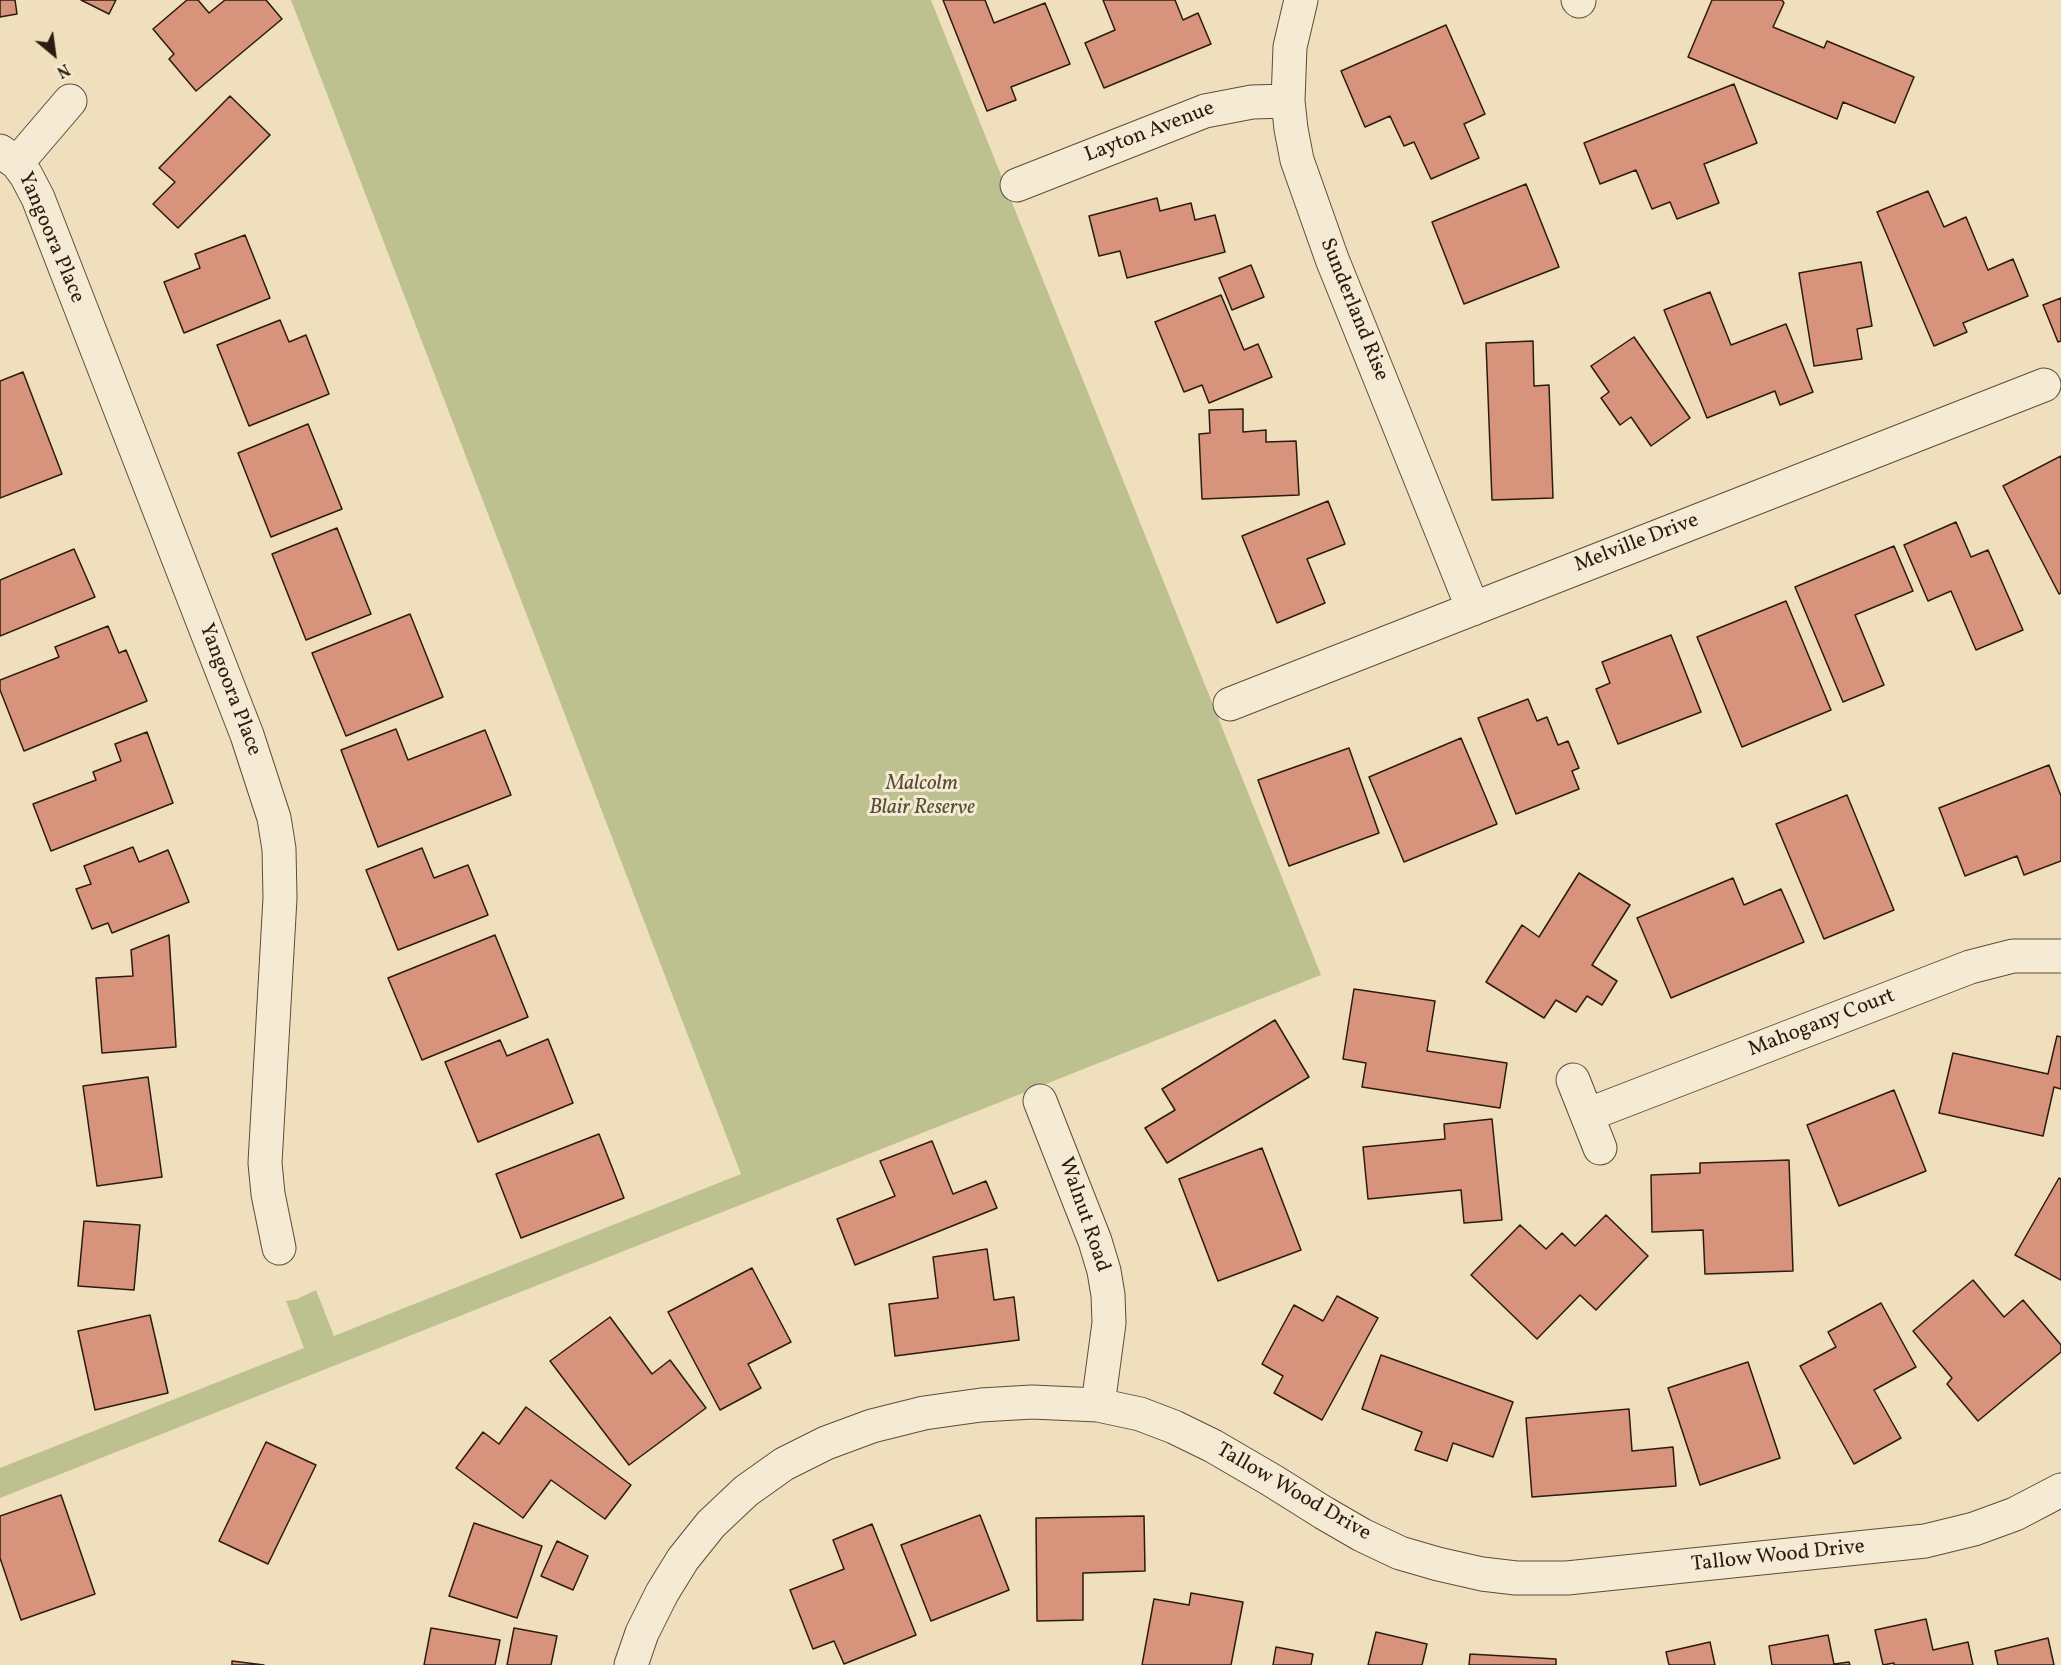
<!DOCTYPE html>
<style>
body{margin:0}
#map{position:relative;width:2061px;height:1665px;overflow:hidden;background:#f0dfbc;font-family:Vollkorn,serif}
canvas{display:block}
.north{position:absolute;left:24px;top:24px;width:60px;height:60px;-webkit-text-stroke:4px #f5ead3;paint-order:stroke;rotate:151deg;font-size:16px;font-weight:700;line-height:24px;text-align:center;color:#2c1b0e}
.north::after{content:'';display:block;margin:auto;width:21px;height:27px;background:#2c1b0e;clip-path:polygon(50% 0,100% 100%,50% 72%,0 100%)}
</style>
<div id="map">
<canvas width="2061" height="1665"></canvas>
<div class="north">N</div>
</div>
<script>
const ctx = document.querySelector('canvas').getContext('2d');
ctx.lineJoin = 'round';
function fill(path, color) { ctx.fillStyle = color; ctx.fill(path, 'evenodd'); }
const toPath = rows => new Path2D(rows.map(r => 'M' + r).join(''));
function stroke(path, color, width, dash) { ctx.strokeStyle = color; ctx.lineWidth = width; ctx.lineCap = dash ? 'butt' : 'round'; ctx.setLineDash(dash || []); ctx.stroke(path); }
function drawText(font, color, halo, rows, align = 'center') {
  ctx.font = font + ' Vollkorn,serif'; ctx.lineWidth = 6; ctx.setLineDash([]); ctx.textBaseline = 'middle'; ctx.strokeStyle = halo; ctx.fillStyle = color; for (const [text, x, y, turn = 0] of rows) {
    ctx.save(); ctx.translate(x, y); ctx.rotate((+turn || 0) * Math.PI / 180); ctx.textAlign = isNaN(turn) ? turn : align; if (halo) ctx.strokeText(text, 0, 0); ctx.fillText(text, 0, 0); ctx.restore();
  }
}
const green = toPath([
 [291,0,931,0,1321,975,0,1498,0,1468,304,1348,286,1301,297,1299,316,1290,334,1336,741,1174]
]);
const building = toPath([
 [0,0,15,0,17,14,0,17,0,0],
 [81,0,116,0,109,14,81,0],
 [187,0,198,0,209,13,225,0,266,0,282,19,196,91,169,59,174,54,153,29,187,0],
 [943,0,985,0,994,23,1045,3,1070,64,1011,87,1016,100,987,111,943,0],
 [1103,0,1175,0,1183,20,1198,13,1211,44,1104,88,1085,43,1115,30,1103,0],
 [1712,0,1782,0,1784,3,1773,27,1824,48,1827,41,1914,77,1895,123,1843,102,1837,119,1688,57,1712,0],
 [1446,25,1485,114,1464,124,1479,158,1431,179,1414,142,1404,146,1390,116,1365,127,1341,71,1446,25],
 [1734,84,1757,143,1704,164,1719,203,1677,219,1670,202,1652,209,1636,170,1600,184,1584,143,1734,84],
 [230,96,270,135,178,228,153,204,175,182,159,168,230,96],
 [1526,184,1559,267,1464,304,1432,222,1526,184],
 [1928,191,1944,227,1966,217,1988,270,2013,259,2028,296,1963,323,1967,332,1934,346,1877,212,1928,191],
 [1157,198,1160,211,1191,203,1195,220,1215,215,1225,252,1127,278,1120,251,1099,256,1089,216,1157,198],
 [245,235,270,298,184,333,164,282,200,268,195,254,245,235],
 [1861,262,1872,326,1857,329,1862,359,1814,366,1799,273,1861,262],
 [1251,265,1264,297,1232,310,1219,278,1251,265],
 [1710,292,1731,345,1786,324,1813,392,1780,405,1775,391,1707,418,1664,310,1710,292],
 [1221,295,1244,350,1258,344,1272,377,1209,403,1202,385,1184,392,1155,322,1221,295],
 [2061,298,2061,341,2058,342,2043,305,2061,298],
 [280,320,289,342,306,335,329,394,249,426,217,345,280,320],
 [1634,337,1690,418,1651,446,1631,417,1620,425,1601,398,1609,392,1591,366,1634,337],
 [1533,341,1534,386,1549,385,1553,498,1492,500,1486,343,1533,341],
 [23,372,62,474,0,498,0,381,23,372],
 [1243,409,1243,432,1266,430,1266,442,1296,441,1299,495,1202,499,1199,434,1210,433,1209,410,1243,409],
 [308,424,342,509,271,537,238,453,308,424],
 [2061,456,2061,593,2059,594,2003,486,2061,456],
 [1328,501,1345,544,1307,559,1325,603,1277,623,1242,536,1328,501],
 [1956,522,1971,557,1988,550,2023,630,1976,650,1951,591,1928,601,1904,545,1956,522],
 [337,528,371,614,306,640,272,554,337,528],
 [1894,546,1913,591,1855,615,1884,685,1843,702,1795,587,1894,546],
 [74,549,95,597,0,636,0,580,74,549],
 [1786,601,1831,710,1742,747,1697,637,1786,601],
 [410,614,443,697,346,736,312,653,410,614],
 [108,626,119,653,126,650,147,701,24,751,0,690,0,680,59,657,55,647,108,626],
 [1671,635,1701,712,1618,744,1596,689,1610,683,1602,662,1671,635],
 [1528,699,1537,721,1547,717,1558,745,1568,741,1579,768,1572,771,1579,789,1516,814,1478,718,1528,699],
 [396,729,408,760,485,730,511,795,378,847,341,750,396,729],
 [147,732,173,803,51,851,33,804,96,780,93,772,121,761,115,744,147,732],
 [1461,738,1497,824,1404,862,1369,777,1461,738],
 [1349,748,1379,833,1289,866,1258,780,1349,748],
 [2049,765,2061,796,2061,861,2024,875,2017,856,1965,876,1939,808,2049,765],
 [1847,795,1894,910,1824,939,1776,824,1847,795],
 [133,847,139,862,168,850,189,902,112,933,108,923,92,929,76,889,91,884,84,866,133,847],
 [422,848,434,878,468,865,488,915,398,950,366,870,422,848],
 [1579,873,1630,905,1592,965,1617,981,1602,1005,1587,996,1576,1012,1556,1000,1544,1018,1486,982,1522,925,1539,937,1579,873],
 [1733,878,1744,905,1781,889,1804,942,1671,998,1637,918,1733,878],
 [169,935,176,1047,102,1053,96,978,133,976,131,950,169,935],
 [495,935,528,1017,422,1060,388,978,495,935],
 [1354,989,1435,1001,1427,1051,1507,1063,1500,1108,1362,1087,1366,1063,1343,1059,1354,989],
 [1275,1020,1309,1077,1167,1163,1145,1128,1175,1110,1162,1089,1275,1020],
 [2057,1036,2061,1037,2061,1089,2054,1087,2043,1136,1939,1113,1953,1053,2048,1074,2057,1036],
 [548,1039,573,1103,478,1142,445,1062,500,1040,507,1056,548,1039],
 [148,1077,162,1177,97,1186,83,1086,148,1077],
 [1894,1090,1926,1171,1839,1206,1807,1125,1894,1090],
 [1492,1119,1502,1220,1464,1223,1461,1190,1368,1199,1363,1147,1445,1139,1444,1124,1492,1119],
 [599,1134,624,1198,521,1238,496,1174,599,1134],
 [932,1141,953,1194,986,1181,997,1208,855,1265,837,1219,895,1196,880,1161,932,1141],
 [1262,1148,1301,1250,1218,1281,1179,1179,1262,1148],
 [1789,1160,1793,1271,1705,1274,1703,1230,1652,1232,1651,1175,1700,1173,1700,1163,1789,1160],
 [2059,1178,2061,1179,2061,1280,2015,1255,2059,1178],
 [1606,1215,1648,1256,1596,1310,1580,1295,1537,1339,1471,1275,1520,1225,1546,1249,1562,1233,1575,1246,1606,1215],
 [84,1221,140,1225,134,1290,78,1286,84,1221],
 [987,1249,994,1300,1014,1297,1019,1340,895,1356,889,1304,938,1298,933,1257,987,1249],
 [752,1268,791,1342,748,1364,761,1388,720,1410,668,1312,752,1268],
 [1973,1280,2004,1317,2023,1300,2061,1345,2061,1352,1978,1421,1947,1384,1952,1378,1913,1331,1973,1280],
 [1337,1296,1378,1318,1322,1420,1274,1393,1283,1376,1262,1364,1294,1305,1323,1321,1337,1296],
 [1881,1303,1916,1367,1874,1390,1901,1438,1854,1464,1800,1366,1836,1347,1828,1332,1881,1303],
 [150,1315,168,1393,95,1410,78,1331,150,1315],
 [610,1317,652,1374,670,1360,706,1408,629,1465,550,1361,610,1317],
 [1381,1355,1513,1402,1493,1457,1453,1443,1447,1461,1415,1450,1422,1432,1362,1409,1381,1355],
 [1748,1362,1780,1458,1700,1485,1668,1388,1748,1362],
 [526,1407,631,1485,605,1519,551,1480,523,1518,456,1468,483,1432,499,1444,526,1407],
 [1629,1409,1632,1451,1673,1447,1676,1486,1532,1497,1526,1418,1629,1409],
 [266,1442,316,1465,268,1564,219,1541,266,1442],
 [61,1495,95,1594,21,1620,0,1558,0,1516,61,1495],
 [980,1515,1009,1590,931,1621,901,1545,980,1515],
 [1144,1516,1145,1571,1083,1573,1083,1620,1037,1621,1036,1518,1144,1516],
 [474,1523,542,1546,517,1618,449,1596,474,1523],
 [872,1524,916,1635,844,1664,834,1641,813,1649,790,1590,844,1569,833,1540,872,1524],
 [557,1541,588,1556,573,1590,541,1576,557,1541],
 [1191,1593,1243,1602,1231,1665,1142,1665,1154,1599,1189,1605,1191,1593],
 [1926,1619,1933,1650,1968,1642,1973,1665,1894,1665,1894,1663,1883,1665,1875,1630,1926,1619],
 [431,1628,500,1640,495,1665,424,1665,431,1628],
 [514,1628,557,1636,551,1665,507,1665,514,1628],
 [1376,1632,1427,1644,1422,1665,1368,1665,1376,1632],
 [1828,1635,1834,1664,1849,1662,1850,1665,1772,1665,1769,1646,1828,1635],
 [2048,1638,2054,1665,1998,1665,1995,1651,2048,1638],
 [1710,1642,1715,1665,1669,1665,1666,1652,1710,1642],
 [1276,1647,1313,1654,1311,1665,1273,1665,1276,1647],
 [1470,1654,1556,1659,1556,1665,1469,1665,1470,1654],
 [232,1661,264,1665,232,1665,232,1661]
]);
const minor = toPath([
 [1301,0,1290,47,1288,101,1291,129,1297,160,1332,259,1473,609],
 [1578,0,1579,1],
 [0,151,17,163,26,175,38,198,247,735,274,818,279,849,280,898,265,1163,268,1194,279,1248],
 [17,163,70,101],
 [1017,185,1205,111,1252,102,1288,101],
 [1230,704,2044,385],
 [1573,1080,1600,1148],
 [1040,1101,1095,1241,1104,1271,1108,1295,1109,1323,1098,1405],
 [1587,1115,1970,967,2013,956,2061,956],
 [631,1665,642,1633,662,1593,683,1559,711,1524,746,1491,784,1464,826,1443,872,1426,924,1413,981,1405,1032,1402,1098,1405,1140,1414,1174,1427,1213,1446,1273,1481,1324,1513,1362,1535,1400,1553,1438,1564,1482,1574,1516,1578,1567,1578,1925,1541,1974,1529,2015,1514,2061,1490]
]);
const streetNames = [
 ["Layton Avenue",1150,133,-21],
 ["Yangoora Place",50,238,67],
 ["Sunderland Rise",1353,310,68],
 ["Melville Drive",1637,544,-21],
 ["Yangoora Place",229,690,69],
 ["Mahogany Court",1822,1024,-21],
 ["Walnut Road",1083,1215,71],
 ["Tallow Wood Drive",1293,1493,30],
 ["Tallow Wood Drive",1778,1557,-6]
];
const parkNames = [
 ["Malcolm",922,785],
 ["Blair Reserve",922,809]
];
fill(green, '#bcc18f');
fill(building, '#d8937d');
stroke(building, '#2c1b0e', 1.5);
stroke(minor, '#5d4c3a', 35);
stroke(minor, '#f5ead3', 33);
drawText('21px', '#2c1b0e', '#f5ead3', streetNames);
drawText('italic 21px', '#574d35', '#f5ead3', parkNames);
</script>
